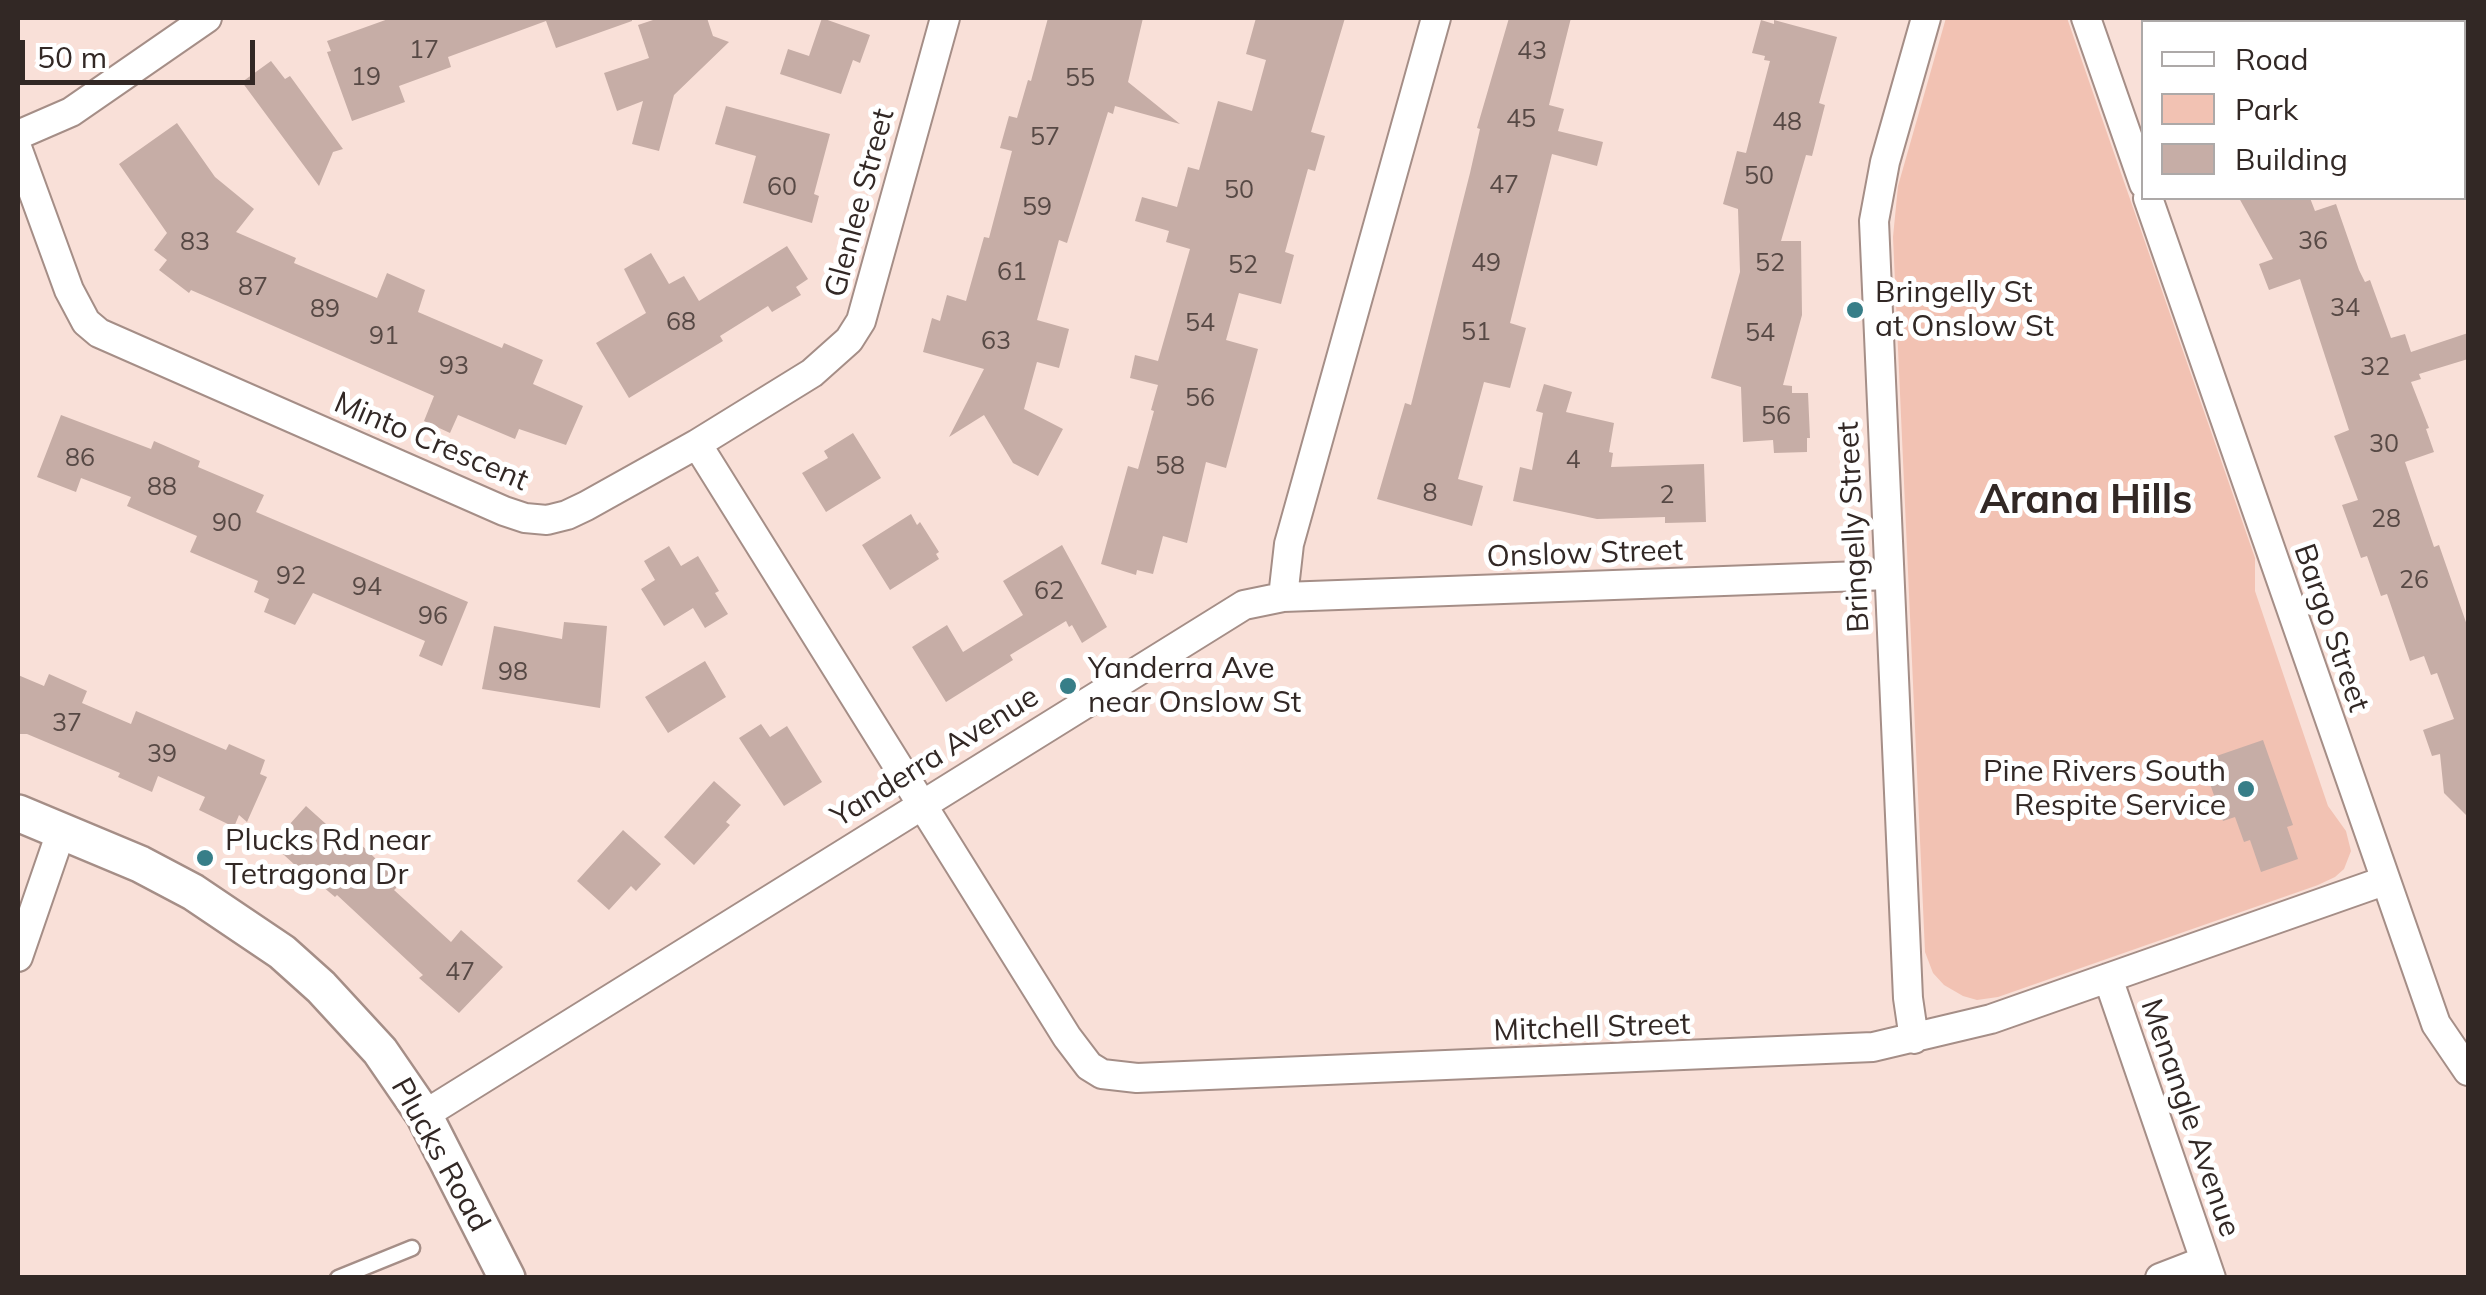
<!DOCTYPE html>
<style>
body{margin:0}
#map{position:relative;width:2486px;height:1295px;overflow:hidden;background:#f9e0d8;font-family:Mulish,sans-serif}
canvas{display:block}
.frame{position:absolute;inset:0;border:20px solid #322825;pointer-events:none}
.legend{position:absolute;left:2141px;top:20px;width:325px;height:180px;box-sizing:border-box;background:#fff;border:2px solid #ada9a8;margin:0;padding:12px 18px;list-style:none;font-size:30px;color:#322825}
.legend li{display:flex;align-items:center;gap:20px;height:50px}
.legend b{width:50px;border:2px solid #ada9a8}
.scale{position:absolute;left:20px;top:40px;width:235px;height:45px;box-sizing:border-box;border:5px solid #322825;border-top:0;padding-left:12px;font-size:30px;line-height:35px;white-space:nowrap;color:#322825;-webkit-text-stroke:8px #fff;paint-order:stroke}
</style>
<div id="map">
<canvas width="2486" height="1295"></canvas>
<div class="frame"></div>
<ul class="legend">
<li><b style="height:12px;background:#fff"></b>Road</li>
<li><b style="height:28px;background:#f2c2b3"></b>Park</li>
<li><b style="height:28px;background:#c6ada6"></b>Building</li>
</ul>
<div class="scale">50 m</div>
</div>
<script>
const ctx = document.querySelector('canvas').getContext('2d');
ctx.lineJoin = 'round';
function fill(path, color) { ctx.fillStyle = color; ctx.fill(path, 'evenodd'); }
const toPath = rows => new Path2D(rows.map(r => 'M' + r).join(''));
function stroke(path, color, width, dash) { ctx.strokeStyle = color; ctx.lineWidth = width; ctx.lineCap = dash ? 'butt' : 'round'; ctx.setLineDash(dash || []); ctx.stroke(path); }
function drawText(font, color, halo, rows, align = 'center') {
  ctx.font = font + ' Mulish,sans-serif'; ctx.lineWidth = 10; ctx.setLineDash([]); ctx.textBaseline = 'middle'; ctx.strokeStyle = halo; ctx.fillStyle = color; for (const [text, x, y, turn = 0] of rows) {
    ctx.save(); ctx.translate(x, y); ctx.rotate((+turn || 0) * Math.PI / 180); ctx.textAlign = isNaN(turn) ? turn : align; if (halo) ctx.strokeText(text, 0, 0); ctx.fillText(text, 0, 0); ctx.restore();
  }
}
const green = toPath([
 [1946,18,2067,18,2255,558,2255,591,2328,806,2346,831,2351,851,2344,869,2335,877,2318,885,1998,997,1977,1000,1963,996,1944,985,1933,973,1925,952,1893,237,1898,186]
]);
const building = toPath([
 [391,18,632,18,632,21,556,48,546,21,448,57,451,67,399,86,405,102,352,121,327,52,331,51,327,41],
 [659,18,707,18,713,36,729,42,674,95,659,151,632,144,643,101,617,111,604,73,649,58,638,25],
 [822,18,870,35,860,63,853,60,841,94,780,74,788,49,809,56],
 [1048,18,1143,18,1128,82,1180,124,1115,106,1113,114,1108,112,1067,243,1059,240,1037,320,1069,329,1059,368,1037,362,1024,409,1063,429,1038,476,1013,463,984,415,949,437,984,369,923,352,932,318,940,321,947,295,966,301,984,237,989,238,1012,151,1000,148,1009,116,1017,118,1028,80,1031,81],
 [1256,18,1345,18,1311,132,1325,136,1315,171,1308,169,1285,252,1294,255,1281,304,1239,293,1226,340,1258,349,1226,468,1206,462,1187,543,1163,536,1153,574,1137,570,1136,575,1101,564,1128,466,1138,469,1154,411,1151,410,1158,385,1130,378,1135,355,1158,361,1190,249,1166,242,1169,231,1135,221,1142,197,1177,207,1188,167,1199,170,1218,101,1252,111,1266,60,1246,54],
 [1509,18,1571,18,1549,105,1564,109,1558,131,1603,142,1597,166,1552,154,1510,323,1526,328,1510,388,1484,382,1458,479,1483,486,1472,526,1377,499,1405,403,1411,405,1470,173,1480,129,1477,128],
 [1761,20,1774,24,1774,20,1837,37,1819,103,1825,105,1812,156,1806,155,1781,241,1801,241,1802,315,1783,385,1792,386,1792,393,1808,393,1810,438,1807,438,1807,452,1774,453,1773,440,1743,442,1741,387,1711,378,1740,272,1738,209,1723,204,1737,151,1746,153,1770,61,1764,60,1765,56,1752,53],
 [271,61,285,79,290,76,343,149,333,152,319,186,242,82],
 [726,106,830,134,814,194,819,196,812,223,743,203,756,156,715,144],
 [177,123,215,177,254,209,236,232,296,258,294,263,377,298,387,273,425,290,418,312,502,348,504,343,543,360,533,384,583,406,566,445,519,429,515,439,458,415,450,433,424,421,434,396,191,290,189,293,159,270,167,260,154,250,167,233,119,164],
 [2239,198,2310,198,2315,211,2336,204,2359,270,2365,282,2370,280,2391,338,2405,334,2411,352,2468,333,2468,359,2419,374,2421,379,2411,382,2429,428,2426,429,2434,452,2405,462,2434,547,2439,545,2468,628,2468,817,2444,793,2440,754,2432,756,2423,730,2454,719,2437,673,2431,675,2424,656,2410,661,2387,594,2381,596,2367,556,2361,558,2342,505,2358,500,2334,436,2349,430,2300,279,2269,290,2259,264,2273,259],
 [787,246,808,279,796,287,801,295,772,312,768,306,720,336,723,341,629,398,596,343,646,313,624,269,651,253,669,284,684,276,699,301],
 [1544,384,1572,392,1566,412,1614,423,1609,452,1613,453,1611,467,1704,464,1706,522,1665,523,1665,517,1597,519,1513,501,1520,467,1532,470,1543,413,1536,411],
 [61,415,151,449,154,441,200,461,198,467,264,495,256,512,468,602,442,666,419,656,425,641,313,593,295,625,264,612,269,599,254,592,258,581,190,552,197,536,127,506,131,497,81,478,76,492,37,477],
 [853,433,881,478,826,512,802,473,828,458,824,451],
 [911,514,917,525,920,522,939,552,936,554,939,559,890,590,862,545],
 [1062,545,1107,627,1082,643,1072,625,1069,627,1066,621,1010,655,1013,660,946,702,912,647,947,625,963,652,1023,615,1003,581],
 [669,546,681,566,698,556,719,591,715,593,728,614,705,628,693,608,664,626,641,589,655,580,644,561],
 [564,622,607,626,600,708,482,689,494,626,562,639],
 [705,661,726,697,668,733,645,697],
 [49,674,87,691,82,703,131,724,136,711,226,750,229,744,265,760,260,774,267,777,247,822,239,815,234,827,199,810,205,797,158,776,152,792,118,777,120,773,27,734,18,734,18,675,44,686],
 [761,724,770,737,787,726,822,782,784,806,739,738],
 [2263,740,2293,825,2287,827,2298,859,2261,872,2250,840,2244,842,2235,817,2223,821,2202,761],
 [714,781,741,805,726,822,730,825,694,865,664,837],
 [306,806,346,842,352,836,401,883,394,890,451,942,461,930,503,967,459,1013,419,978,423,975,337,895,335,897,322,886,320,888,272,844],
 [623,830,661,864,636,891,631,886,609,910,577,881]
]);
const service = toPath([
 [338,1278,412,1248]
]);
const minor = toPath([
 [2086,18,2144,184],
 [18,135,71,112,207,18],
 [18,150,69,290,86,322,99,333,504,511,525,518,547,520,567,515,586,506,697,444,812,373,849,340,861,321,945,18],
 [2148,198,2436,1024,2468,1071],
 [697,444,1067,1037,1089,1066,1102,1074,1137,1078,1873,1047,1991,1019,2384,881],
 [1283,597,1289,544,1436,18],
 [18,957,61,832],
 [2108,978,2211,1278],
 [1914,1039,1908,998,1874,221,1885,162,1926,18],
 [424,1115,1244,605,1283,597,1889,575],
 [2160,1278,2204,1261]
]);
const tertiary = toPath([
 [18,813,140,864,193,892,282,952,321,987,380,1051,424,1115,507,1278]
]);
const markers = [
 [1855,310,10,"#377e88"],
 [1068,686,10,"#377e88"],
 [2246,789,10,"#377e88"],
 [205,858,10,"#377e88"]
];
const numberNames = [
 ["17",424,50],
 ["43",1532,51],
 ["19",366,77],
 ["55",1080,78],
 ["45",1521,119],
 ["48",1787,122],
 ["57",1045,137],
 ["50",1759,176],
 ["47",1504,185],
 ["60",782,187],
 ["50",1239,190],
 ["59",1037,207],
 ["36",2313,241],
 ["83",195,242],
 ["49",1486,263],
 ["52",1770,263],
 ["52",1243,265],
 ["61",1012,272],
 ["87",253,287],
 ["34",2345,308],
 ["89",325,309],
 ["68",681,322],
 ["54",1200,323],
 ["51",1476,332],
 ["54",1760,333],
 ["91",384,336],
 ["63",996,341],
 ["93",454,366],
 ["32",2375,367],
 ["56",1200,398],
 ["56",1776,416],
 ["30",2384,444],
 ["86",80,458],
 ["4",1573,460],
 ["58",1170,466],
 ["88",162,487],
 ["8",1430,493],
 ["2",1667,495],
 ["28",2386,519],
 ["90",227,523],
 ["92",291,576],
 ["26",2414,580],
 ["94",367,587],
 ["62",1049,591],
 ["96",433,616],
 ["98",513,672],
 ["37",67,723],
 ["39",162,754],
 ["47",460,972]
];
const streetNames = [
 ["Glenlee Street",860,203,-75],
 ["Minto Crescent",431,442,23],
 ["Bringelly Street",1854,527,-93],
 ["Onslow Street",1585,554,-2],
 ["Bargo Street",2331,628,71],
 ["Yanderra Avenue",935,757,-32],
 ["Mitchell Street",1592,1028,-2],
 ["Menangle Avenue",2190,1118,71],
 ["Plucks Road",440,1155,61]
];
const poiNames = [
 ["Bringelly St",1875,293],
 ["at Onslow St",1875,327],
 ["Yanderra Ave",1088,669],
 ["near Onslow St",1088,703],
 ["Pine Rivers South",2226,772,"right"],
 ["Respite Service",2226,806,"right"],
 ["Plucks Rd near",225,841],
 ["Tetragona Dr",225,875]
];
const districtNames = [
 ["Arana Hills",2086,501]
];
fill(green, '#f2c2b3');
fill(building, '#c6ada6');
stroke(service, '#a58e87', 19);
stroke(minor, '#a58e87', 32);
stroke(tertiary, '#a58e87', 40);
stroke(service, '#fff', 14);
stroke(minor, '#fff', 28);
stroke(tertiary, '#fff', 35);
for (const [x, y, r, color] of markers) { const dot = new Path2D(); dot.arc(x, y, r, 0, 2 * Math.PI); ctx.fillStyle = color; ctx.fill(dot); stroke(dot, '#fff', 4); }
drawText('25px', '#574945', null, numberNames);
drawText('30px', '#322825', '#fff', streetNames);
drawText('30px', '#322825', '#fff', poiNames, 'left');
drawText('bold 40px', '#322825', '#fff', districtNames);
</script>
